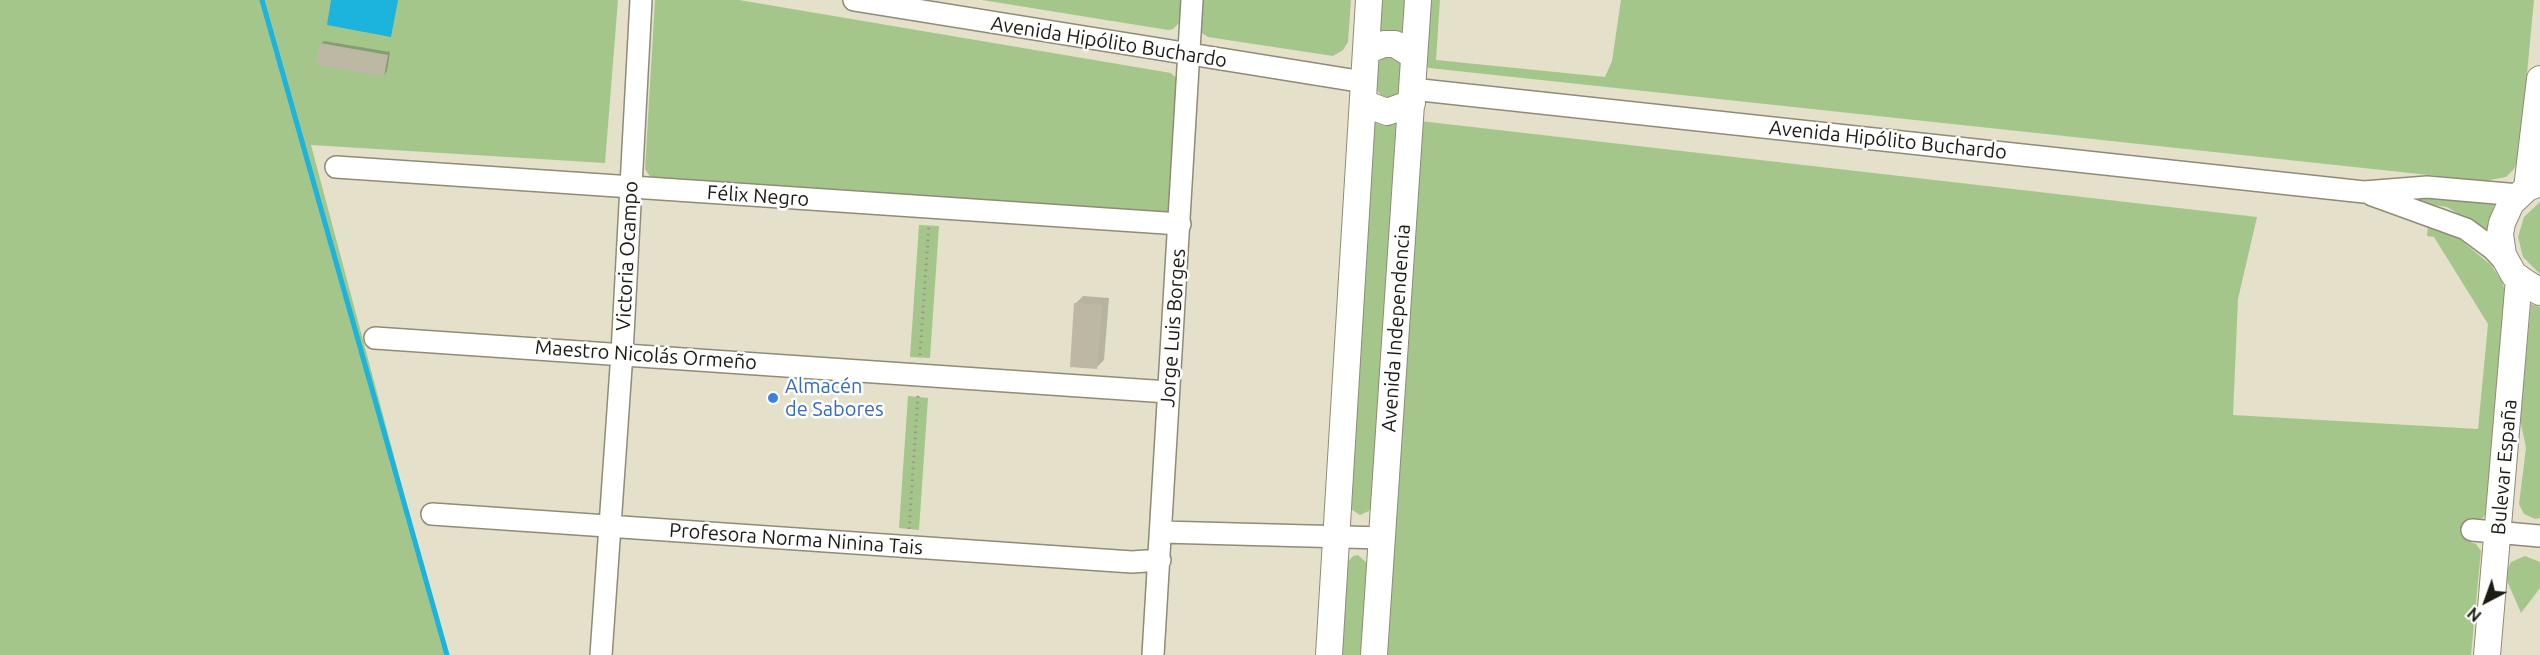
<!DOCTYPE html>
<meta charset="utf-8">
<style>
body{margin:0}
#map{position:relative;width:2540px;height:655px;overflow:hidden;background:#e4e0ca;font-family:Ubuntu,sans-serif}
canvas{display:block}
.north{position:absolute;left:2456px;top:571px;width:60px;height:60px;-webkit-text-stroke:4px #fff;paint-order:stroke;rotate:221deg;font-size:16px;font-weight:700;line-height:24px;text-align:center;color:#1d1b13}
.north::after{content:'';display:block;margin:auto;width:21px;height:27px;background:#1d1b13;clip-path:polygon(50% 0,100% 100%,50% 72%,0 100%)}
</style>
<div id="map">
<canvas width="2540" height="655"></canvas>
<div class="north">N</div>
</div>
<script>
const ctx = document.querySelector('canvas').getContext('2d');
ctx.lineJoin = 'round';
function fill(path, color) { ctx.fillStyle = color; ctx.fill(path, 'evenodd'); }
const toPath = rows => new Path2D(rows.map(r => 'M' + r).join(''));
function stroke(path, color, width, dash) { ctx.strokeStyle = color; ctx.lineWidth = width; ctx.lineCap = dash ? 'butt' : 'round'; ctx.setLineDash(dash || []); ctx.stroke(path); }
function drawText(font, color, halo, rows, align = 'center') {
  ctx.font = font + ' Ubuntu,sans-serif'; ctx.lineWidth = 5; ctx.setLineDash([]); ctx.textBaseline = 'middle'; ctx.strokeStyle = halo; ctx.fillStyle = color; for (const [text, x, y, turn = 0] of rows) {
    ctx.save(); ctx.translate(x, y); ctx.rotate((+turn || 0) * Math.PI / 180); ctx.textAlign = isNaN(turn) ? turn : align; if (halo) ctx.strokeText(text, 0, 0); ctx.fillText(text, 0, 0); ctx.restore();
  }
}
const green = toPath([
 [0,0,618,0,605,163,311,145,447,655,0,655],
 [655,0,739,0,1171,73,1178,80,1174,206,1168,215,651,178,645,169],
 [982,0,1182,0,1180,22,1173,29,1168,30],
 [1199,0,1351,0,1348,42,1343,50,1333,56,1208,37,1200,32],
 [1379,0,1406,0,1404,34,1391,30,1377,32],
 [1428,0,1440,0,1436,60,1605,77,1612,61,1621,0,2534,0,2519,158,2514,169,2506,177,2485,181,1429,68,1425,65],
 [1387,56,1395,57,1402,64,1401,92,1390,98,1381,95,1376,89,1377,63],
 [1420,121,2257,217,2238,299,2233,415,2478,429,2488,324,2434,237,2427,236,2428,225,2452,233,2491,265,2502,281,2506,295,2485,515,2481,520,2472,522,2470,542,2476,544,2481,551,2471,655,1386,655],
 [1373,122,1385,126,1396,124,1372,504,1369,511,1360,515,1351,509],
 [2416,196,2495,202,2487,231,2447,207,2419,203,2415,198],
 [2540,202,2540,274,2523,257,2518,237,2524,217],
 [919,225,939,226,930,358,910,357],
 [2531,304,2540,307,2540,518,2535,519,2524,514,2519,504,2526,448,2520,419],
 [908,396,928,398,919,530,899,528],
 [1358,555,1368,564,1362,655,1341,655,1347,563,1353,556],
 [2525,556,2540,562,2540,588,2521,613,2505,576,2511,562]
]);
const water = toPath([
 [331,0,398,0,391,37,327,25]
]);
const shadow = toPath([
 [324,41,390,52,387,71,384,75,321,44],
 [1083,296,1109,298,1104,360,1097,367,1076,303]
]);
const stream = toPath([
 [262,0,447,655]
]);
const building = toPath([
 [320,43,388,55,384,76,316,65],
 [1074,303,1102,305,1097,369,1070,367]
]);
const path = toPath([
 [920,355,929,224],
 [909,529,918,395]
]);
const minor = toPath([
 [854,0,1364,82],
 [1412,89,2364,192,2427,187,2519,195],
 [336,167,1180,224],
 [2372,195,2466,229,2493,249,2508,265],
 [375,338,1168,392],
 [432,514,1132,562,1160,560],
 [2472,530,2540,536],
 [1162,532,1382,538],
 [601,655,622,353,641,0],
 [1153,655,1192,0]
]);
const major = toPath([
 [1366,51,1384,44,1395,44,1414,56],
 [1363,100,1371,106,1387,112,1412,103],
 [2540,183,2527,188,2511,203,2502,223,2500,234,2503,255,2514,275,2540,292],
 [2527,188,2540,79],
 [1329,655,1369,0],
 [1374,655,1418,0],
 [2487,655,2519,278]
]);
const markers = [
 [773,398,6,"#3f7fe0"]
];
const streetNames = [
 ["Avenida Hipólito Buchardo",1109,42,9],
 ["Avenida Hipólito Buchardo",1888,140,6],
 ["Félix Negro",758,196,4],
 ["Victoria Ocampo",627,256,-87],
 ["Jorge Luis Borges",1173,328,-86],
 ["Avenida Independencia",1396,328,-86],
 ["Maestro Nicolás Ormeño",646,355,4],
 ["Bulevar España",2504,467,-85],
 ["Profesora Norma Ninina Tais",796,539,4]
];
const shopNames = [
 ["Almacén",785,386],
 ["de Sabores",785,409]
];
fill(green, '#a5c68b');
fill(water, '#1cb3dc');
fill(shadow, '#0003');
stroke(stream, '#1cb3dc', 5);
fill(building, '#bcb8a3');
stroke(minor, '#8f8b77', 24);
stroke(major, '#8f8b77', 28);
stroke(path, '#999685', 3, [1.5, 4.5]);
stroke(minor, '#fff', 21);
stroke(major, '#fff', 26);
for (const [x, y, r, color] of markers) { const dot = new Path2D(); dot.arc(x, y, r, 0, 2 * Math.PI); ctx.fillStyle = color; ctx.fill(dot); stroke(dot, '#fff', 2); }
drawText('20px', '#1d1b13', '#fff', streetNames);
drawText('20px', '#366cbe', '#fff', shopNames, 'left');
</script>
